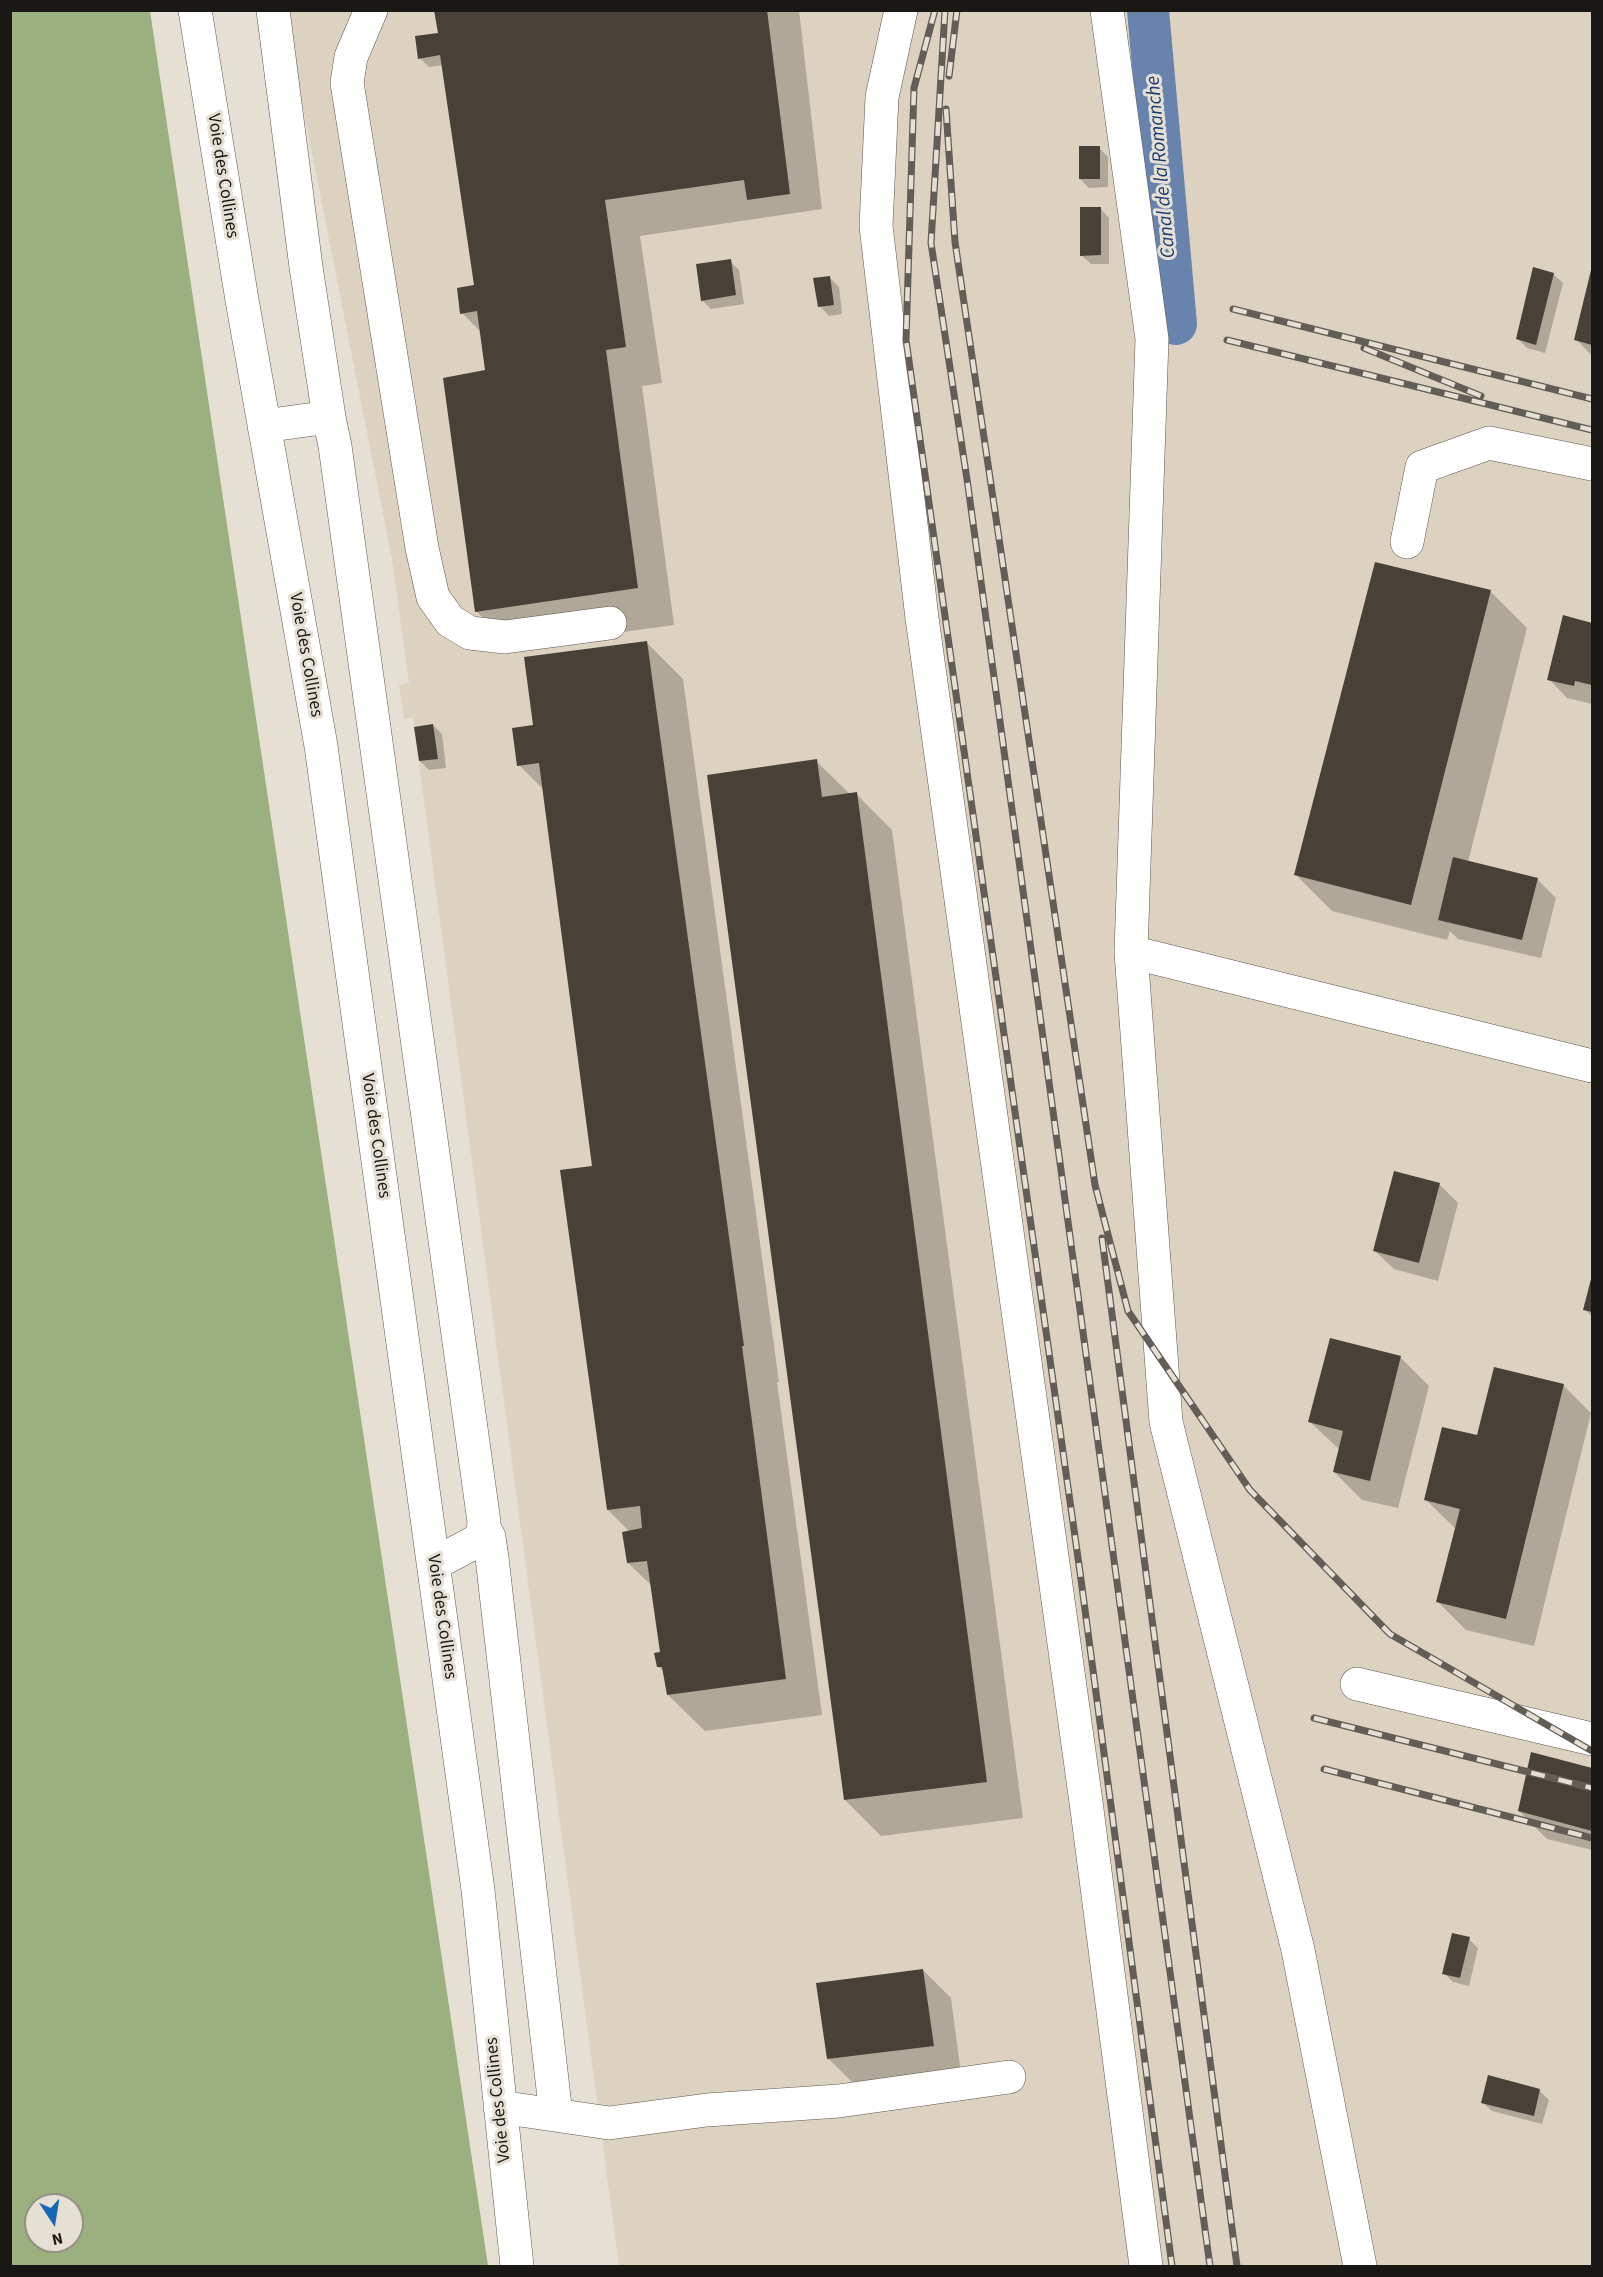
<!DOCTYPE html>
<style>
body{margin:0}
#map{position:relative;width:1603px;height:2277px;overflow:hidden;background:#e6dfd4;font-family:"Source Sans 3",sans-serif}
canvas{display:block}
.frame{position:absolute;inset:0;border:12px solid #1a1814;pointer-events:none}
.north{position:absolute;left:24px;top:2193px;width:60px;height:60px;box-sizing:border-box;background:#e6dfd4;border:2px solid #948f87;border-radius:50%;rotate:168deg;font-size:16px;font-weight:700;line-height:24px;text-align:center;color:#1a1814}
.north::after{content:'';display:block;margin:auto;width:21px;height:27px;background:#1667b6;clip-path:polygon(50% 0,100% 100%,50% 72%,0 100%)}
</style>
<div id="map">
<canvas width="1603" height="2277"></canvas>
<div class="frame"></div>
<div class="north">N</div>
</div>
<script>
const ctx = document.querySelector('canvas').getContext('2d');
ctx.lineJoin = 'round';
function fill(path, color) { ctx.fillStyle = color; ctx.fill(path, 'evenodd'); }
const toPath = rows => new Path2D(rows.map(r => 'M' + r).join(''));
function stroke(path, color, width, dash) { ctx.strokeStyle = color; ctx.lineWidth = width; ctx.lineCap = dash ? 'butt' : 'round'; ctx.setLineDash(dash || []); ctx.stroke(path); }
function drawText(font, color, halo, rows, align = 'center') {
  ctx.font = font + ' "Source Sans 3",sans-serif'; ctx.lineWidth = 6; ctx.setLineDash([]); ctx.textBaseline = 'middle'; ctx.strokeStyle = halo; ctx.fillStyle = color; for (const [text, x, y, turn = 0] of rows) {
    ctx.save(); ctx.translate(x, y); ctx.rotate((+turn || 0) * Math.PI / 180); ctx.textAlign = isNaN(turn) ? turn : align; if (halo) ctx.strokeText(text, 0, 0); ctx.fillText(text, 0, 0); ctx.restore();
  }
}
const built = toPath([
 [284,11,1592,11,1592,2266,619,2266,413,718,404,719,399,685,409,683,392,559]
]);
const forest = toPath([
 [11,10,150,11,488,2266,11,2266],
 [36,2205,72,2205,72,2241,36,2241]
]);
const shadow = toPath([
 [437,10,799,10,822,209,640,236,662,383,642,386,674,625,513,647,476,611,487,371,482,333,462,313,476,286,444,65,429,67,420,58,441,38],
 [1099,148,1108,157,1108,187,1089,188,1080,179],
 [1100,208,1109,218,1109,264,1091,264,1081,255],
 [730,261,739,270,744,304,711,309,702,300],
 [1592,268,1592,356,1576,339],
 [1553,274,1563,283,1545,353,1527,348,1518,339],
 [830,278,839,287,842,314,829,316,820,306],
 [1376,563,1491,592,1527,628,1468,862,1537,879,1556,898,1541,958,1458,939,1450,931,1447,940,1332,911,1295,874],
 [1564,617,1592,625,1592,704,1567,698,1549,679],
 [647,643,683,679,779,1382,777,1382,822,1715,705,1731,668,1695,665,1673,658,1666,662,1653,653,1587,628,1563,630,1532,608,1510,594,1167,544,790,519,765,535,726],
 [433,725,442,734,446,768,429,770,420,761],
 [816,761,850,794,856,794,892,830,1023,1818,881,1836,845,1800],
 [1439,1184,1458,1203,1438,1281,1394,1269,1375,1251],
 [1592,1278,1592,1317,1585,1309],
 [1331,1340,1401,1358,1429,1386,1398,1508,1362,1500,1334,1472,1340,1450,1310,1422],
 [1563,1385,1591,1413,1534,1646,1466,1630,1438,1602,1456,1529,1426,1500,1478,1437],
 [1532,1754,1592,1770,1592,1850,1547,1839,1519,1811],
 [1469,1939,1478,1948,1469,1986,1453,1982,1444,1973],
 [923,1970,951,1998,961,2074,856,2086,828,2058],
 [1489,2077,1540,2091,1549,2100,1542,2124,1492,2111,1482,2102]
]);
const canal = toPath([
 [1148,10,1176,324]
]);
const building = toPath([
 [434,10,767,10,790,194,747,200,744,180,605,200,626,347,606,350,638,588,475,612,443,378,485,370,477,311,460,314,457,288,474,285,440,55,418,59,415,36,438,33],
 [1079,146,1100,146,1100,179,1079,179],
 [1080,207,1101,207,1101,255,1080,256],
 [731,259,736,295,701,301,696,264],
 [1592,266,1592,345,1574,340],
 [1533,267,1554,273,1536,345,1516,339],
 [830,276,834,305,818,307,813,278],
 [1375,562,1491,590,1411,905,1294,875],
 [1563,615,1592,623,1592,685,1575,681,1574,686,1547,680],
 [647,641,744,1346,742,1346,786,1679,667,1695,662,1667,657,1667,654,1653,660,1652,647,1561,627,1563,622,1532,642,1528,640,1506,607,1510,560,1170,592,1166,539,763,517,766,512,728,533,725,524,657],
 [433,724,438,759,419,761,414,727],
 [817,759,822,797,857,792,987,1782,844,1800,707,775],
 [1453,857,1538,878,1522,940,1438,920],
 [1394,1171,1440,1183,1419,1263,1373,1251],
 [1592,1275,1592,1312,1583,1310],
 [1330,1338,1401,1356,1370,1481,1333,1472,1343,1431,1308,1422],
 [1494,1367,1564,1384,1506,1619,1436,1602,1460,1509,1424,1500,1442,1427,1477,1435],
 [1531,1752,1592,1768,1592,1831,1518,1811],
 [1452,1933,1470,1937,1460,1978,1442,1974],
 [923,1969,934,2046,827,2059,816,1983],
 [1488,2075,1540,2089,1534,2116,1481,2103]
]);
const minor = toPath([
 [195,10,242,300,321,746,478,1890,517,2266],
 [273,10,306,267,329,417],
 [371,10,351,57,347,83,422,548,433,597,450,621,470,633,505,637,610,623],
 [901,10,882,97,876,226,922,618,1086,1802,1146,2266],
 [1107,10,1152,339,1131,952,1166,1422,1298,1950,1360,2266],
 [264,426,329,417,335,446,484,1522,483,1533,477,1541,434,1564],
 [1407,542,1422,467,1489,443,1592,464],
 [1131,952,1592,1066],
 [484,1528,489,1537,492,1558,556,2115],
 [1357,1684,1592,1739],
 [500,2107,609,2123,707,2110,839,2101,1009,2077]
]);
const rail = toPath([
 [935,10,914,88,906,340,1080,1572,1172,2266],
 [945,10,931,243,968,486,1210,2266],
 [949,76,957,10],
 [946,109,955,242,1095,1185,1128,1311,1250,1490,1390,1634,1592,1751],
 [1233,309,1592,399],
 [1227,340,1592,430],
 [1364,348,1481,396],
 [1102,1238,1237,2266],
 [1314,1718,1592,1788],
 [1324,1769,1592,1838]
]);
const streetNames = [
 ["Voie des Collines",222,176,81],
 ["Voie des Collines",305,655,80],
 ["Voie des Collines",375,1136,82],
 ["Voie des Collines",441,1617,82],
 ["Voie des Collines",499,2100,-96]
];
const waterNames = [
 ["Canal de la Romanche",1162,167,-95]
];
fill(built, '#ddd1c0');
fill(forest, '#9bb07e');
fill(shadow, '#0003');
stroke(canal, '#6983af', 42);
fill(building, '#474138');
stroke(minor, '#5d574e', 34);
stroke(minor, '#fff', 33);
stroke(rail, '#625e57', 7);
stroke(rail, '#e6dfd4', 4.5, [14]);
drawText('18px', '#1a1814', '#e6dfd4', streetNames);
drawText('italic 20px', '#1a3b72', '#e6dfd4', waterNames);
</script>
